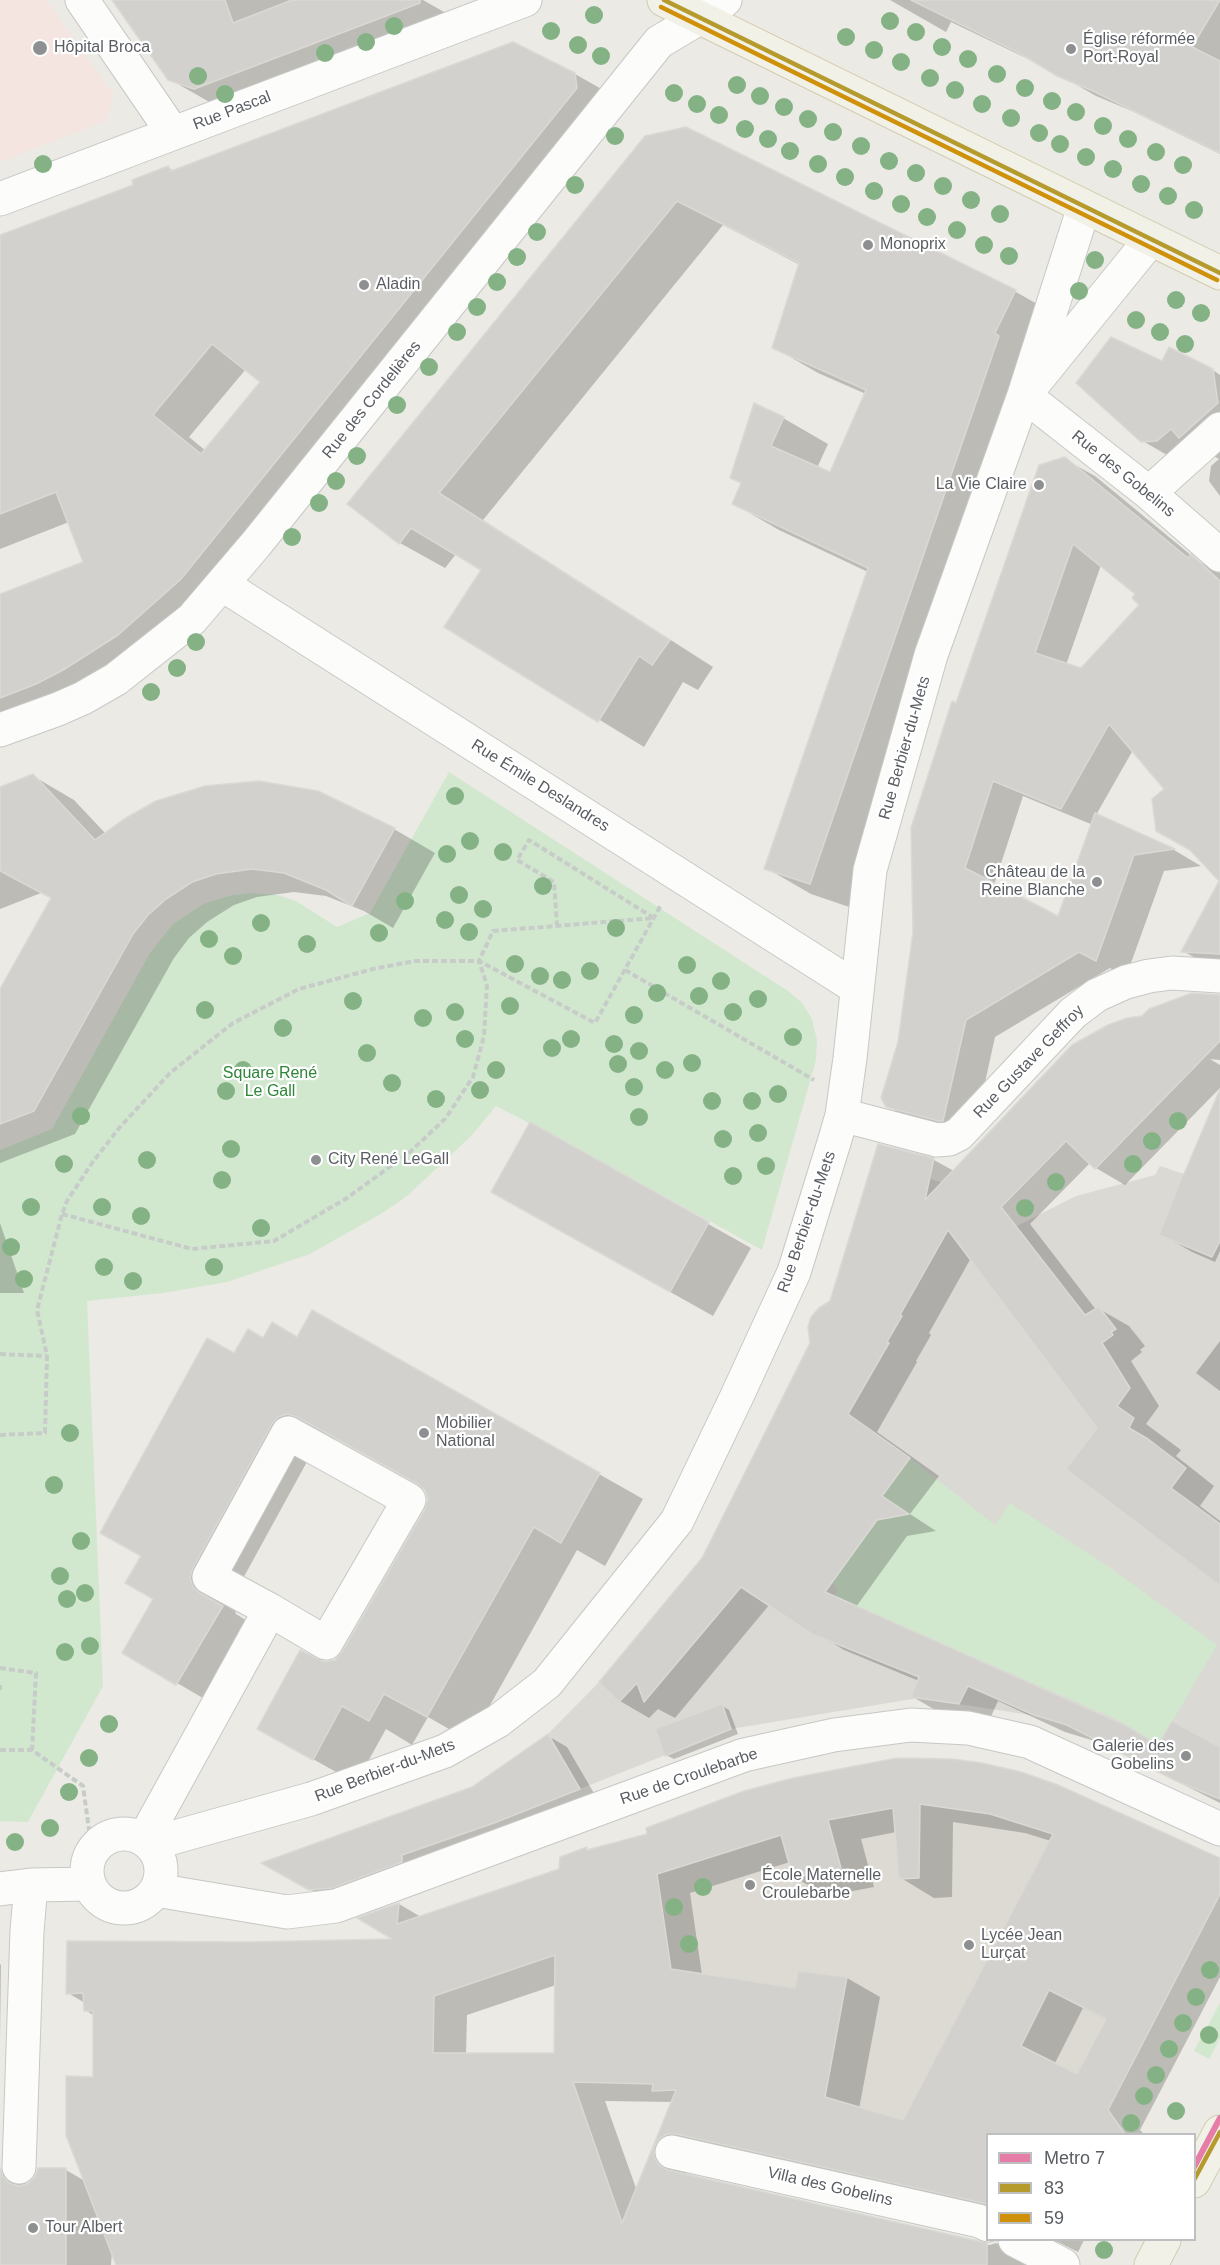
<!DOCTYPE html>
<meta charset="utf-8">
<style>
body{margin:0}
#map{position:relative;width:1220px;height:2265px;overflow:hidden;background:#ebeae4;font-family:Arial,sans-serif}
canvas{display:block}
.legend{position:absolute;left:986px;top:2133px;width:210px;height:108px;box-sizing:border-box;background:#fff;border:2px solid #bdbfc1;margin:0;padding:8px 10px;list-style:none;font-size:18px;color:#5a5e63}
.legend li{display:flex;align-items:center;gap:12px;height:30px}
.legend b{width:30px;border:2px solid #bdbfc1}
</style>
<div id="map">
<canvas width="1220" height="2265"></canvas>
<ul class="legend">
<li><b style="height:8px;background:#e67da8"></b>Metro 7</li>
<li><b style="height:8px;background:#b59b2e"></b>83</li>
<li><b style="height:8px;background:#cf900a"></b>59</li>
</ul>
</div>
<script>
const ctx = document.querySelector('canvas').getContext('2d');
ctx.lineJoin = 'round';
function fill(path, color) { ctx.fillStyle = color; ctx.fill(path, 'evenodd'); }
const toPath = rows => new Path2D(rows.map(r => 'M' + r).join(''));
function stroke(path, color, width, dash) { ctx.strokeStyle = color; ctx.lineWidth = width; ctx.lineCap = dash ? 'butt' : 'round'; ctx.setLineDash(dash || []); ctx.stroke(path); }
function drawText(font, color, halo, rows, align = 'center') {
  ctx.font = font + ' Arial,sans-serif'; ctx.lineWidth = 4.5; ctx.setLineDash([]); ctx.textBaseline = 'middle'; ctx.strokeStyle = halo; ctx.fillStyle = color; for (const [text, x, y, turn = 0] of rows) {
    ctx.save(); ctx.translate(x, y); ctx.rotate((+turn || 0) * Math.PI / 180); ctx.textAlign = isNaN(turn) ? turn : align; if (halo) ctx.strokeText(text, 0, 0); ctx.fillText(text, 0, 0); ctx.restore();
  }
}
const industrial = toPath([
 [877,1145,921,1159,917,1175,954,1186,996,1242,1017,1226,1076,1196,1155,1175,1160,1166,1184,1174,1220,1159,1220,1800,1146,1766,1067,1725,1037,1716,918,1698,731,1729,489,1825,472,1787,548,1734,608,1673,702,1558,811,1340,808,1327,811,1317,819,1308,830,1303]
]);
const education = toPath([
 [897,1758,952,1759,1021,1772,1058,1785,1116,1811,1110,1826,1165,1999,1116,2093,1023,2078,993,2134,988,2134,987,2145,683,2054,660,1896,646,1828,744,1791,793,1778]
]);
const medical = toPath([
 [0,0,46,0,114,95,106,121,0,162]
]);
const green = toPath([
 [449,772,788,991,802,1003,812,1019,817,1040,816,1060,762,1250,530,1122,529,1123,496,1106,471,1136,407,1196,384,1212,310,1254,227,1282,163,1293,87,1301,103,1686,28,1822,0,1821,0,1150,52,1129,150,953,173,924,205,903,233,895,252,893,277,895,296,901,337,927,370,913],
 [910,1458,995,1525,1010,1503,1109,1567,1217,1645,1146,1766,1118,1752,1132,1729,1118,1720,835,1597,837,1588,832,1583,877,1520,882,1496],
 [1220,2003,1220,2038,1209,2059,1194,2051]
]);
const shadow = toPath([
 [113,0,423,0,467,25,213,104,169,79],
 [890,0,1220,0,1220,154,1132,111,1096,96,1049,69,951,22,946,32],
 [575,74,612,95,155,656,0,734,0,593,1,595,84,563,69,522,0,549,0,237,135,186,168,167,174,171],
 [246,369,262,382,206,451,189,437],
 [687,129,1016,292,1060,317,855,909,811,894,766,868,868,572,779,530,734,504,783,418,828,444,817,468,831,474,866,394,818,373,773,347,800,265,723,225,483,520,713,667,698,690,683,682,644,747,446,626,483,570,456,554,445,568,400,543],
 [1162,363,1213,370,1220,375,1220,496,1209,481,1211,466,1219,459,1205,451,1179,462,1141,440],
 [1064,459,1095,476,1198,561,1220,573,1220,880,1166,789,1133,750,1096,815,1174,850,1201,866,1164,871,1126,977,1110,968,995,1037,973,1137,917,1123,887,1106,957,705],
 [1101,565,1137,594,1141,605,1081,670,1066,665],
 [1023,796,1093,825,1059,918,994,885],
 [33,776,74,800,106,834,394,829,435,853,393,928,364,911,326,896,294,892,257,897,234,905,207,922,189,938,174,958,75,1134,0,1163,0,992,52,899,41,893,0,909,0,789],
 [1220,882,1220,968,1213,968,1183,951],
 [1220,997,1220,1060,1210,1059,1220,1065,1220,1088,1125,1185,1096,1168,1090,1163,1030,1224,1097,1311,1099,1309,1129,1326,1145,1346,1140,1350,1142,1352,1131,1361,1159,1406,1146,1424,1181,1450,1176,1456,1214,1486,1200,1506,1220,1521,1220,1584,1098,1428,971,1258,929,1333,931,1335,916,1361,917,1362,877,1432,939,1476,910,1514,936,1531,907,1536,856,1607,1159,1746,1220,1748,1220,1803,1098,1742,1065,1732,998,1701,989,1721,942,1714,913,1697,919,1681,844,1650,770,1604,675,1718,658,1709,649,1718,620,1701,704,1558,832,1302,879,1146,934,1160,954,1171,1143,1018],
 [530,1124,751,1248,713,1316,535,1216],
 [1220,1184,1220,1251,1215,1262,1192,1252,1161,1234],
 [0,1223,24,1293,0,1293],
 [313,1312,643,1499,605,1566,577,1550,470,1741,428,1717,412,1745,386,1729,356,1783,302,1753,325,1663,335,1661,343,1653,427,1510,429,1499,426,1489,422,1485,342,1441,332,1438,322,1441,314,1449,235,1593,233,1604,236,1614,265,1632,220,1708,124,1652,155,1599,142,1556,235,1355,263,1340,298,1339],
 [1220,1341,1220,1391,1196,1373],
 [722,1706,729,1710,738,1734,674,1759,666,1755],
 [548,1736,567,1747,598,1800,329,1900,265,1863,473,1788],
 [897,1760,1220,1860,1220,1977,1140,2130,1144,2134,988,2134,988,2214,687,2168,687,2176,981,2244,990,2245,996,2243,1030,2262,1031,2265,117,2265,112,2252,111,2265,0,2265,0,2169,28,2185,66,2170,85,2181,94,2078,95,2016,85,2010,85,2003,68,1993,250,1944,398,1941,360,1919,399,1904,421,1917,561,1870,587,1849,589,1851,648,1835],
 [953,1822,1025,1833,1051,1841,904,2122,859,2109,880,1997,847,1978,799,1973,797,1990,702,1975,690,1893,790,1862,794,1877,827,1896,874,1887,861,1839,896,1832,901,1878,934,1898,952,1897],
 [556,1985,555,2054,466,2055,467,2015],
 [1083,2008,1107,2020,1077,2076,1054,2065],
 [605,2101,673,2102,637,2191],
 [0,1964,1,1965,0,2042],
 [1037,2240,1084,2240,1078,2252,1058,2242]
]);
const building = toPath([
 [112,0,225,0,233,23,292,0,420,0,420,3,194,89,168,80,112,0],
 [911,0,1220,0,1192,47,1220,61,1220,153,1093,91,1057,76,1019,53,911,0],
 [513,42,575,73,577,88,181,579,118,635,63,670,36,684,0,698,0,594,83,562,56,492,0,514,0,235,133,185,132,180,168,166,171,171,513,42],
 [212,344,260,382,201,454,153,415,212,344],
 [686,127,1016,290,995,333,999,336,810,884,764,869,868,568,732,504,741,483,730,478,754,403,784,417,771,446,830,472,866,390,772,348,799,263,677,201,439,493,670,640,652,665,639,656,598,722,444,627,481,570,411,528,399,544,347,504,645,136,686,127],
 [1111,337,1162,361,1169,347,1213,369,1218,403,1179,438,1171,429,1157,441,1141,442,1076,383,1111,337],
 [1065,457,1188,558,1191,554,1220,581,1220,954,1181,952,1219,881,1190,850,1156,831,1152,799,1164,789,1109,724,1061,809,993,781,965,868,1058,916,1095,813,1175,849,1134,855,1096,961,1079,952,966,1020,943,1121,939,1121,886,1107,881,1098,898,1042,913,932,911,828,952,701,956,703,1039,465,1065,457],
 [1073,544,1135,594,1132,598,1139,605,1081,668,1035,653,1073,544],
 [33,774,95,840,124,819,156,801,205,786,259,781,318,791,395,828,352,906,326,890,284,873,252,869,216,874,192,882,166,899,148,915,133,934,34,1111,0,1124,0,989,51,898,0,871,0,787,33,774],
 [1192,993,1220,995,1220,1041,1095,1169,1066,1141,1001,1207,1085,1315,1099,1307,1116,1329,1111,1332,1113,1335,1102,1343,1130,1388,1117,1406,1134,1418,1129,1428,1148,1439,1186,1468,1171,1488,1220,1524,1220,1586,1066,1469,1097,1428,948,1230,900,1315,902,1316,887,1342,889,1343,848,1414,910,1458,882,1496,909,1514,877,1520,825,1592,1127,1726,1158,1745,1172,1721,1220,1747,1220,1799,1176,1781,1067,1725,1034,1715,968,1686,959,1704,911,1697,919,1677,812,1634,741,1587,644,1702,637,1683,619,1702,599,1682,702,1558,810,1343,808,1327,811,1317,819,1308,830,1301,878,1144,934,1158,925,1200,1072,1045,1108,1025,1127,1018,1142,1016,1149,1009,1192,993],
 [1220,1089,1220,1241,1212,1257,1159,1235,1183,1174,1184,1174,1220,1089],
 [530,1122,709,1222,670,1292,491,1192,530,1122],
 [312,1310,600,1473,561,1543,534,1527,427,1717,384,1694,369,1721,342,1706,313,1760,257,1729,300,1650,325,1662,335,1660,342,1652,425,1509,428,1499,425,1490,418,1484,297,1417,287,1414,278,1417,272,1424,193,1568,190,1578,193,1587,200,1593,223,1606,176,1685,122,1653,153,1599,125,1583,141,1556,100,1533,207,1338,234,1353,248,1329,263,1338,272,1322,297,1337,312,1310],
 [722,1704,731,1729,665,1756,655,1729,722,1704],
 [548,1734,580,1789,494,1823,402,1855,402,1862,332,1888,309,1890,261,1863,472,1787,548,1734],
 [897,1758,952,1759,982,1763,1021,1772,1058,1785,1220,1858,1220,1894,1108,2110,1125,2134,987,2134,987,2204,676,2134,667,2134,659,2139,654,2147,654,2157,659,2165,668,2170,987,2243,987,2265,116,2265,66,2135,66,2076,93,2077,93,2011,84,2011,83,1993,66,1994,67,1941,250,1942,392,1939,357,1918,399,1903,397,1924,559,1869,560,1857,587,1847,587,1850,647,1834,646,1828,744,1791,793,1778,897,1758],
 [920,1804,990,1814,1053,1834,903,2120,825,2097,847,1977,798,1971,795,1988,671,1969,657,1874,781,1835,793,1878,841,1868,828,1820,893,1808,899,1879,919,1878,920,1804],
 [555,1955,554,2053,433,2053,434,1996,555,1955],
 [1049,1990,1106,2019,1077,2074,1021,2046,1049,1990],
 [573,2082,653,2084,652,2091,676,2090,622,2223,573,2082],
 [0,2168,3,2176,9,2183,19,2186,27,2184,35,2177,38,2168,66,2168,66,2265,0,2265,0,2168]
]);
const path = toPath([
 [625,970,814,1080],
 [62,1214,192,1249,274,1241,347,1198,410,1152,445,1119,473,1077,484,1036,487,985,479,961,493,931,654,918,529,840,517,860,554,882,557,925],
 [0,1354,47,1356],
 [0,1435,45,1433,47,1356,37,1310,62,1214,67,1201,92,1163,120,1127,170,1073,233,1023,299,989,373,969,415,961,479,961,595,1023,661,905],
 [0,1668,36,1673,32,1750],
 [0,1685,0,1690],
 [0,1750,32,1750,83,1786,92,1851]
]);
const minor = toPath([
 [82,0,173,133],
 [0,199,525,0],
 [1035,382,1151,239],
 [1024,395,1149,493,1220,555],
 [1149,493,1220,429],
 [223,585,857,988],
 [0,730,58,709,83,698,116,679,192,619,256,544,659,42,701,17,725,0],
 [842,1115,937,1140,949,1139,959,1134,1073,1013,1097,995,1126,982,1149,976,1172,973,1220,976],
 '87 1871a37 37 0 1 1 74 0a37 37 0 1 1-74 0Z',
 [144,1839,270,1610,326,1643,409,1500,288,1433,209,1577,270,1610],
 [150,1844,311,1799,445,1751,498,1721,547,1683,677,1521,737,1396,794,1272,836,1136,842,1115,850,1058,870,870,931,655,1024,395,1084,207],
 [0,1889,31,1885,89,1884],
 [156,1890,287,1912,336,1906,744,1755,834,1735,911,1725,968,1728,1030,1742,1220,1829],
 [672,2152,979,2221,988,2225],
 [19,2167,27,1931,31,1885],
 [1015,2240,1063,2265]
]);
const major = toPath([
 [664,0,1220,273],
 [1194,2181,1220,2132],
 [1151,2265,1164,2240]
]);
const bus1 = toPath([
 [664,0,1220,273],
 [1194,2180,1220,2132]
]);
const bus2 = toPath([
 [661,7,1217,280]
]);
const metro1 = toPath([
 [1194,2167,1220,2118]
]);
const trees = [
 [594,15],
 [890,21],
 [394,26],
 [551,31],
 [916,32],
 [846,37],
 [366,42],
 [578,45],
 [942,47],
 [874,50],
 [325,53],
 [601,56],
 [968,59],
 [901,62],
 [997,74],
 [198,76],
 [930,78],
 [737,85],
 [1025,88],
 [955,90],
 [674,93],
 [225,94],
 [760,96],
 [1052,101],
 [697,104],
 [982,104],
 [784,107],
 [1076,112],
 [719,115],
 [1011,118],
 [808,119],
 [1103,126],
 [745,129],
 [833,132],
 [1039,133],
 [615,136],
 [768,139],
 [1128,139],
 [1060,144],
 [861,146],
 [790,151],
 [1156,152],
 [1086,157],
 [889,161],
 [43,164],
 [818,164],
 [1183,165],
 [1113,169],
 [916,173],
 [845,177],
 [1141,184],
 [575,185],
 [943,186],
 [874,191],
 [1168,196],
 [971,200],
 [901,204],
 [1194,210],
 [1000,214],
 [927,217],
 [957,230],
 [537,232],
 [984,245],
 [1009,256],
 [517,257],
 [1095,260],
 [497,282],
 [1079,291],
 [1176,300],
 [477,307],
 [1201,313],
 [1136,320],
 [457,332],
 [1160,332],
 [1185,344],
 [429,367],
 [397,405],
 [357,456],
 [336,481],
 [319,503],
 [292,537],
 [196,642],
 [177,668],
 [151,692],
 [455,796],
 [470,841],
 [503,852],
 [447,854],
 [543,886],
 [459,895],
 [405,901],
 [483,909],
 [445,920],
 [261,923],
 [616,928],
 [469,932],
 [379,933],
 [209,939],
 [307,944],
 [233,956],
 [515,964],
 [687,965],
 [590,971],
 [540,976],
 [562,980],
 [721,981],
 [657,993],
 [699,996],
 [758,999],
 [353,1001],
 [510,1006],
 [205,1010],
 [455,1012],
 [733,1012],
 [634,1015],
 [423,1018],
 [283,1028],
 [793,1037],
 [465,1039],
 [571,1039],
 [614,1044],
 [552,1048],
 [639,1051],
 [367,1053],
 [692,1063],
 [618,1064],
 [243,1070],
 [496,1070],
 [665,1070],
 [392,1083],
 [634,1087],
 [480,1090],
 [226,1091],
 [778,1094],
 [436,1099],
 [712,1101],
 [752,1101],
 [81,1116],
 [639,1117],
 [1178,1121],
 [758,1133],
 [723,1139],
 [1152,1141],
 [231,1149],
 [147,1160],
 [64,1164],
 [1133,1164],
 [766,1166],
 [733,1176],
 [222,1180],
 [1056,1182],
 [31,1207],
 [102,1207],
 [1025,1208],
 [141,1216],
 [261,1228],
 [11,1247],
 [104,1267],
 [214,1267],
 [24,1279],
 [133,1281],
 [70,1433],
 [54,1485],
 [81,1541],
 [60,1576],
 [85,1593],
 [67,1599],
 [90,1646],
 [65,1652],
 [109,1724],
 [89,1758],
 [69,1792],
 [50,1828],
 [15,1842],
 [703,1887],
 [674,1907],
 [689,1944],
 [1210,1970],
 [1196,1997],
 [1183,2023],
 [1209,2035],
 [1169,2049],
 [1156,2075],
 [1144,2096],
 [1176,2111],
 [1131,2123],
 [1104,2250]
];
const markers = [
 [40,48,8,"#8d8f90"],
 [1071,49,6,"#8d8f90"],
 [868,245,6,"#8d8f90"],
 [364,285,6,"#8d8f90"],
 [1039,485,6,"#8d8f90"],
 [1097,882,6,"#8d8f90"],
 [316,1160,6,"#8d8f90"],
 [424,1433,6,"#8d8f90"],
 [1186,1756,6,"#8d8f90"],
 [750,1885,6,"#8d8f90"],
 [969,1945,6,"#8d8f90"],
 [33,2228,6,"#8d8f90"]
];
const poiNames = [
 ["Église réformée",1083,40],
 ["Port-Royal",1083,58],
 ["Hôpital Broca",54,48],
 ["Monoprix",880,245],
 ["Aladin",376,285],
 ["La Vie Claire",1027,485,"right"],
 ["Château de la",1085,873,"right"],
 ["Reine Blanche",1085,891,"right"],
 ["City René LeGall",328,1160],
 ["Mobilier",436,1424],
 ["National",436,1442],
 ["Galerie des",1174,1747,"right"],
 ["Gobelins",1174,1765,"right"],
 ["École Maternelle",762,1876],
 ["Croulebarbe",762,1894],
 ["Lycée Jean",981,1936],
 ["Lurçat",981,1954],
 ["Tour Albert",45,2228]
];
const streetNames = [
 ["Rue Pascal",232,111,-21],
 ["Rue des Cordelières",372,400,-51],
 ["Rue des Gobelins",1123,474,39],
 ["Rue Berbier-du-Mets",905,748,-74],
 ["Rue Émile Deslandres",540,786,32],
 ["Rue Gustave Geffroy",1029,1062,-46],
 ["Rue Berbier-du-Mets",807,1222,-71],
 ["Rue Berbier-du-Mets",385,1771,-21],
 ["Rue de Croulebarbe",689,1777,-19],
 ["Villa des Gobelins",830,2187,13]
];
const parkNames = [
 ["Square René",270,1074],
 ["Le Gall",270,1092]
];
fill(industrial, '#dbd9d4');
fill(education, '#dcdad2');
fill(medical, '#f4e5e0');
fill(green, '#d1e8cf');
fill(shadow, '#0003');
fill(building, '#d2d1cd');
stroke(building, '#dad9d4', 1.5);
stroke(minor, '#c7c8c6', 35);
stroke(major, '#d4ccb0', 35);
stroke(path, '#c7ccc9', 4, [6, 3]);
stroke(minor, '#fcfcfb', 33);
stroke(major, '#f2f1e7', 33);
stroke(bus1, '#b59b2e', 4.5);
stroke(bus2, '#cf900a', 4.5);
stroke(metro1, '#e67da8', 6);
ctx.fillStyle = '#84b285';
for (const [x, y] of trees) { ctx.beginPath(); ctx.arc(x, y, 9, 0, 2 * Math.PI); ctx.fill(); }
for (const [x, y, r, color] of markers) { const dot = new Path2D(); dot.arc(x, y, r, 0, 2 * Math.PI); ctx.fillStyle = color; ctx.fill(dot); stroke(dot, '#fff', 2); }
drawText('16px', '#5a5e63', '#fff', poiNames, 'left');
drawText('16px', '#5a5e63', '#fff', streetNames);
drawText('16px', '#2f8538', '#fff', parkNames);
</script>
